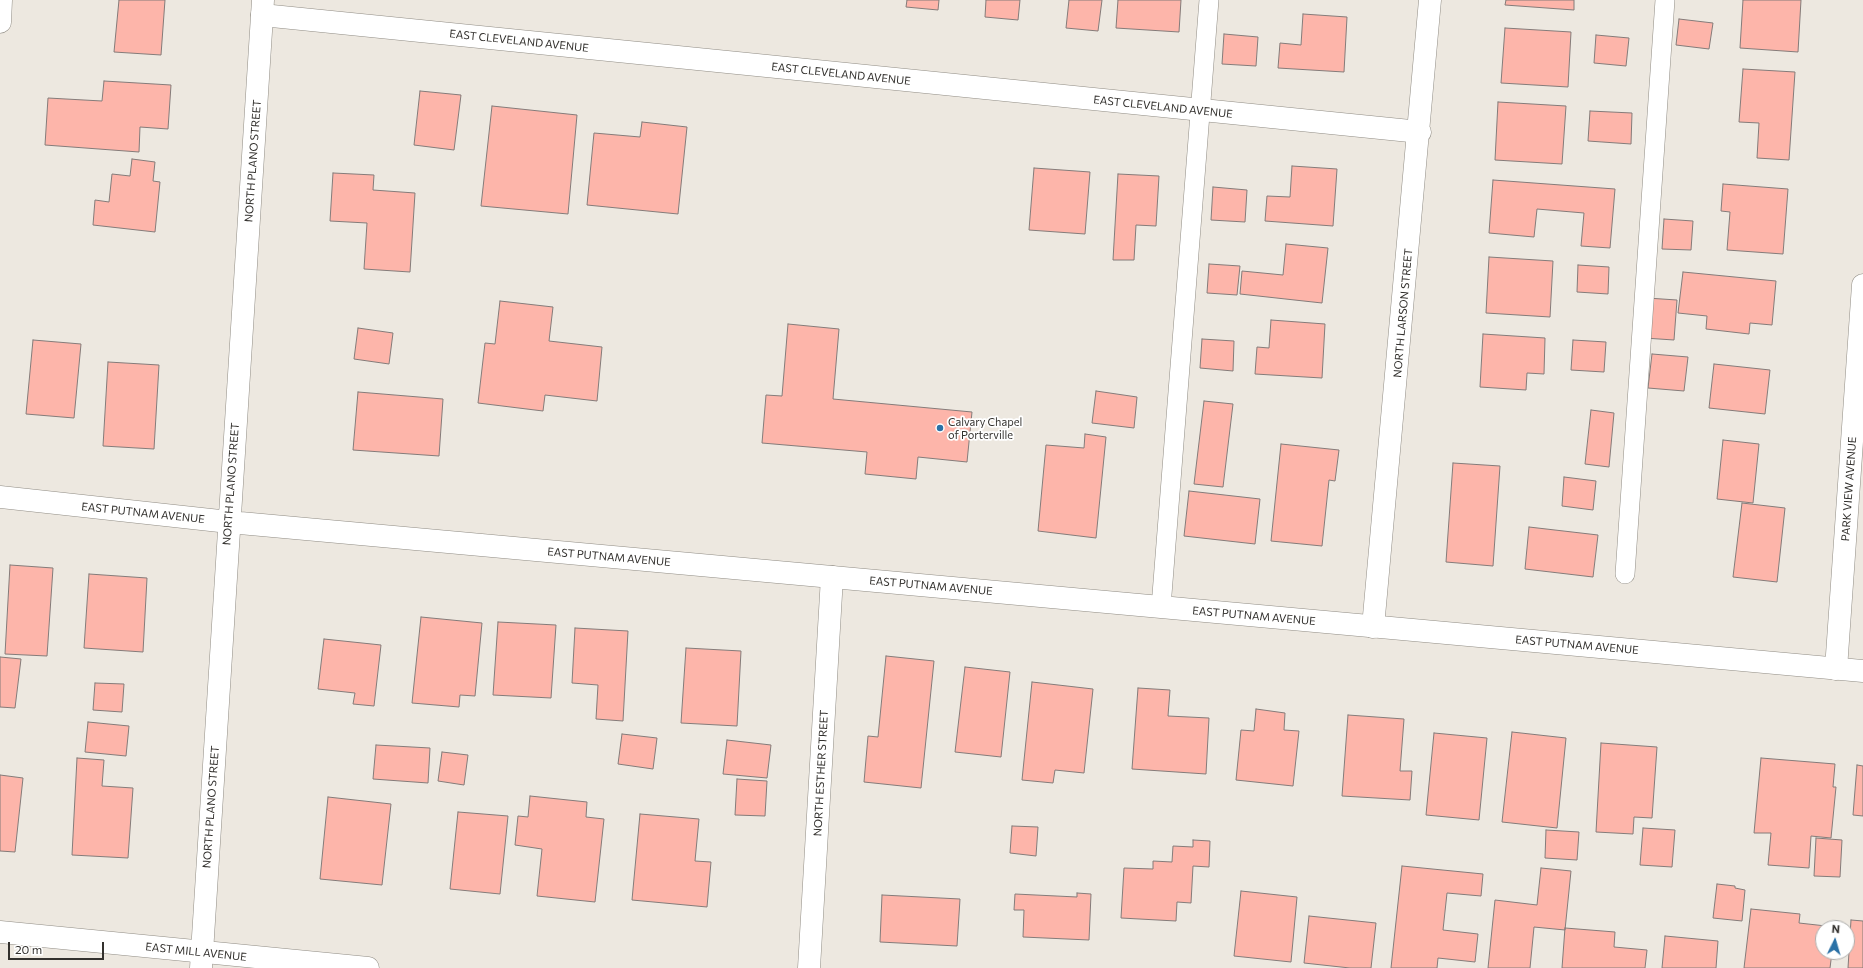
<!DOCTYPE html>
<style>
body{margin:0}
#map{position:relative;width:1863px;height:968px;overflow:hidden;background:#ede8e0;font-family:Commissioner,sans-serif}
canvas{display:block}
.north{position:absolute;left:1815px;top:920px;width:40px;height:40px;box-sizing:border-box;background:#fff;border:1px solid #adadab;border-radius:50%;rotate:5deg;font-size:11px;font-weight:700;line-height:16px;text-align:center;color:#33312e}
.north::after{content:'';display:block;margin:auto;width:14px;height:18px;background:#2a71a6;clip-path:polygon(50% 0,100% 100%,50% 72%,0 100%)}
.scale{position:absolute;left:8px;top:942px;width:96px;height:18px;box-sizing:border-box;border:2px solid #33312e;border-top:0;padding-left:5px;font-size:12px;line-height:14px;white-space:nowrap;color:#33312e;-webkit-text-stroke:3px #fff;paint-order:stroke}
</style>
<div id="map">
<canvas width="1863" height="968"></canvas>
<div class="north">N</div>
<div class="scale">20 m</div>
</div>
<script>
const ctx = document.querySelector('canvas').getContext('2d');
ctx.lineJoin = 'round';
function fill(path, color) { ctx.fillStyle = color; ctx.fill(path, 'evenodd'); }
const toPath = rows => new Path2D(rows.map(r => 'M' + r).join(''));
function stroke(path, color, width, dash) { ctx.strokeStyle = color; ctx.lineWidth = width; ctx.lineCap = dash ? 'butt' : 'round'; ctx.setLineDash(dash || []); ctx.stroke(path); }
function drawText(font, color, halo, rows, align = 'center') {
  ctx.font = font + ' Commissioner,sans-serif'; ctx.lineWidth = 3.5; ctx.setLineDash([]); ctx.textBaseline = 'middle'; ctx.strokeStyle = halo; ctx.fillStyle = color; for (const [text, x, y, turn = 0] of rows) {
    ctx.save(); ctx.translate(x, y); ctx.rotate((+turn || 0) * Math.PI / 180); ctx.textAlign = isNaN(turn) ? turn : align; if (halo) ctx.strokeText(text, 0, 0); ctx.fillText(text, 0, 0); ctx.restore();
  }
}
const building = toPath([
 [119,0,165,0,161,55,114,52,119,0],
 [907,0,939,0,938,10,906,7,907,0],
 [986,0,1020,0,1018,20,985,17,986,0],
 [1069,0,1102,0,1098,31,1066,28,1069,0],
 [1118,0,1181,0,1179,32,1116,28,1118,0],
 [1506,0,1574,0,1574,10,1505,5,1506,0],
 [1743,0,1801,0,1798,52,1740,48,1743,0],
 [1303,14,1347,17,1344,72,1278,68,1280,43,1301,45,1303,14],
 [1679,19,1713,23,1709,49,1676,45,1679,19],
 [1505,28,1571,32,1568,87,1501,83,1505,28],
 [1224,34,1258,37,1256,66,1222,64,1224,34],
 [1596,35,1629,38,1626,66,1594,63,1596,35],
 [1743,69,1795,72,1789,160,1757,158,1759,123,1739,122,1743,69],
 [104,81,171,85,168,129,140,127,139,152,45,145,48,98,102,101,104,81],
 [420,91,461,95,454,150,414,145,420,91],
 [1498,102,1566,106,1562,164,1495,160,1498,102],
 [492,106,577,115,568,214,481,206,492,106],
 [1590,111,1632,113,1631,144,1588,141,1590,111],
 [642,122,687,127,678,214,587,205,594,133,640,137,642,122],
 [132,159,155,162,153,181,160,182,155,232,93,225,95,200,109,202,112,174,130,176,132,159],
 [1292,166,1337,169,1333,226,1265,221,1267,196,1290,197,1292,166],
 [1034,168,1090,172,1085,234,1029,230,1034,168],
 [333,173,374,175,373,190,415,193,410,272,364,269,367,223,330,221,333,173],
 [1118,174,1159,176,1156,226,1136,225,1134,260,1113,260,1118,174],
 [1493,180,1615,189,1610,248,1581,246,1584,213,1537,209,1534,237,1489,233,1493,180],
 [1723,184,1788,189,1783,254,1727,250,1730,212,1721,211,1723,184],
 [1213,187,1247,190,1245,222,1211,220,1213,187],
 [1664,219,1693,221,1691,250,1662,249,1664,219],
 [1286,244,1328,248,1322,303,1240,294,1242,271,1283,275,1286,244],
 [1489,257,1553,261,1550,317,1486,313,1489,257],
 [1209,264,1240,266,1237,295,1207,293,1209,264],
 [1578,265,1609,267,1608,294,1577,292,1578,265],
 [1683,272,1776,281,1772,325,1750,323,1749,334,1706,329,1707,316,1678,313,1683,272],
 [1647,298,1677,300,1674,340,1644,338,1647,298],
 [500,301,553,307,549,341,602,347,597,401,545,395,543,411,478,403,485,343,495,344,500,301],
 [1271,320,1325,324,1322,378,1255,374,1257,347,1269,348,1271,320],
 [788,324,839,329,833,399,972,412,967,462,918,457,916,479,865,474,867,452,762,443,766,395,782,396,788,324],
 [358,328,393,333,389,364,354,359,358,328],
 [1483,334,1545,338,1544,374,1527,373,1526,390,1480,387,1483,334],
 [1202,339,1234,341,1233,371,1200,368,1202,339],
 [33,340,81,344,74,418,26,414,33,340],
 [1573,340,1606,342,1604,372,1571,370,1573,340],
 [1652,354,1688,357,1684,391,1648,388,1652,354],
 [108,362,159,365,154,449,103,446,108,362],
 [1714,364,1770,370,1765,414,1709,408,1714,364],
 [1096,391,1137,397,1134,428,1092,423,1096,391],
 [358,392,443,399,439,456,353,450,358,392],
 [1204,401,1233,404,1223,487,1194,484,1204,401],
 [1591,410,1614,413,1609,467,1585,464,1591,410],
 [1085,434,1106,437,1096,538,1038,531,1046,445,1084,448,1085,434],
 [1723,440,1759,444,1753,503,1717,499,1723,440],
 [1281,444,1339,450,1335,481,1329,480,1322,546,1271,541,1281,444],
 [1453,463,1500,466,1493,566,1446,562,1453,463],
 [1564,477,1596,481,1593,510,1562,506,1564,477],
 [1189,491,1260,499,1255,544,1184,536,1189,491],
 [1742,503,1785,508,1777,582,1733,577,1742,503],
 [1529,527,1598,535,1593,577,1525,569,1529,527],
 [10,565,53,568,47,656,5,654,10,565],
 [89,574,147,578,143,652,84,648,89,574],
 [421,617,482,623,475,696,460,695,459,707,412,703,421,617],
 [498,622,556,625,551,698,493,695,498,622],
 [575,628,628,631,623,721,596,719,598,685,572,683,575,628],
 [324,639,381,645,374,706,353,704,355,693,318,689,324,639],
 [686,648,741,651,737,726,681,723,686,648],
 [886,656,934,661,921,788,864,782,868,736,878,737,886,656],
 [0,657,21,659,15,708,0,707,0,657],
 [965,667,1010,672,1001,757,955,752,965,667],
 [1032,682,1093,689,1084,773,1055,770,1053,783,1022,780,1032,682],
 [95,683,124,684,122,712,93,710,95,683],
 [1138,688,1170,690,1168,716,1209,718,1206,774,1132,769,1138,688],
 [1256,709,1285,713,1284,730,1299,731,1293,786,1236,780,1241,730,1254,731,1256,709],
 [1348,715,1404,719,1400,771,1412,771,1410,800,1342,796,1348,715],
 [88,722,129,726,126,756,85,752,88,722],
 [1512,732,1566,738,1557,828,1502,822,1512,732],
 [1434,733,1487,738,1479,820,1426,815,1434,733],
 [622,734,657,738,653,769,618,764,622,734],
 [727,740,771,745,767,778,723,774,727,740],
 [1601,743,1657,747,1652,818,1634,817,1633,834,1596,832,1601,743],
 [376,745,430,748,428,783,373,779,376,745],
 [442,752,468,755,464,785,438,781,442,752],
 [77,758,104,760,102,786,133,788,128,858,72,855,77,758],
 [1761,758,1835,764,1833,787,1836,787,1831,838,1811,836,1809,868,1768,865,1771,833,1754,833,1761,758],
 [1857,765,1863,766,1863,816,1853,815,1857,765],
 [0,775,23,778,15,852,0,851,0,775],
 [737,779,767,781,765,816,735,815,737,779],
 [530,796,587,802,586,817,604,819,595,902,537,896,542,849,515,845,518,816,528,817,530,796],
 [328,797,391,804,382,885,320,879,328,797],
 [458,812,508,816,500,894,450,889,458,812],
 [640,814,699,819,695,861,711,862,707,907,632,900,640,814],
 [1012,826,1038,827,1036,856,1010,853,1012,826],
 [1643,828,1675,830,1672,867,1640,865,1643,828],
 [1546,830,1579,832,1577,860,1545,858,1546,830],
 [1816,838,1842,840,1840,877,1814,876,1816,838],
 [1193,840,1210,841,1209,867,1193,866,1191,903,1177,902,1176,921,1121,918,1124,868,1153,869,1153,861,1172,862,1173,846,1193,847,1193,840],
 [1402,866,1483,874,1481,896,1447,893,1443,930,1478,934,1475,962,1438,958,1437,968,1391,968,1402,866],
 [1541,868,1571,871,1565,930,1534,927,1530,968,1488,968,1495,900,1537,905,1541,868],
 [1717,884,1735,886,1735,888,1745,890,1742,921,1713,918,1717,884],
 [1241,891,1297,897,1291,962,1234,956,1241,891],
 [1077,893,1091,894,1089,940,1023,937,1024,910,1014,910,1015,894,1077,897,1077,893],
 [882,895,960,899,957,946,880,942,882,895],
 [1751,909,1800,914,1799,923,1835,927,1823,928,1823,952,1832,952,1830,968,1744,968,1751,909],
 [1309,916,1376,923,1371,968,1350,968,1304,963,1309,916],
 [1851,920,1863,921,1863,968,1848,968,1851,920],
 [1565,928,1615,932,1614,947,1647,950,1645,968,1562,968,1565,928],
 [1665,936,1718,941,1716,968,1662,968,1665,936]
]);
const lane = toPath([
 [1625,574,1665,0],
 [1161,607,1209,0]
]);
const street = toPath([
 [262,15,1420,132],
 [0,22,1,0],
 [1373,627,1430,0],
 [1836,669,1863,285],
 [0,932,368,968],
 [809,968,832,577]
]);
const secondary = toPath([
 [0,497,229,522,1863,671],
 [201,968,263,0]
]);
const markers = [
 [940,428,4,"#2a71a6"]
];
const streetNames = [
 ["EAST CLEVELAND AVENUE",519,41,6],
 ["EAST CLEVELAND AVENUE",841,74,6],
 ["EAST CLEVELAND AVENUE",1163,107,6],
 ["NORTH PLANO STREET",253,161,-86],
 ["NORTH LARSON STREET",1403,313,-85],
 ["NORTH PLANO STREET",231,484,-86],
 ["PARK VIEW AVENUE",1849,489,-86],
 ["EAST PUTNAM AVENUE",143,513,6],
 ["EAST PUTNAM AVENUE",609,557,5],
 ["EAST PUTNAM AVENUE",931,586,5],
 ["EAST PUTNAM AVENUE",1254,616,5],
 ["EAST PUTNAM AVENUE",1577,645,5],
 ["NORTH ESTHER STREET",821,773,-87],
 ["NORTH PLANO STREET",211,807,-86],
 ["EAST MILL AVENUE",196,952,6]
];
const poiNames = [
 ["Calvary Chapel",948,422],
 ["of Porterville",948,435]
];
fill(building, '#fdb5aa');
stroke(building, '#847b79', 1);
stroke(lane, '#908c84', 20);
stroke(street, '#908c84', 23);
stroke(secondary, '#908c84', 23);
stroke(lane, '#fff', 19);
stroke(street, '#fff', 22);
stroke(secondary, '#fff', 22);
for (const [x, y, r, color] of markers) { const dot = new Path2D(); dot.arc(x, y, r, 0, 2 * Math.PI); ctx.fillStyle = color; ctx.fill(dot); stroke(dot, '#fff', 1.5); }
drawText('11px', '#33312e', '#fff', streetNames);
drawText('11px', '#33312e', '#fff', poiNames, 'left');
</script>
